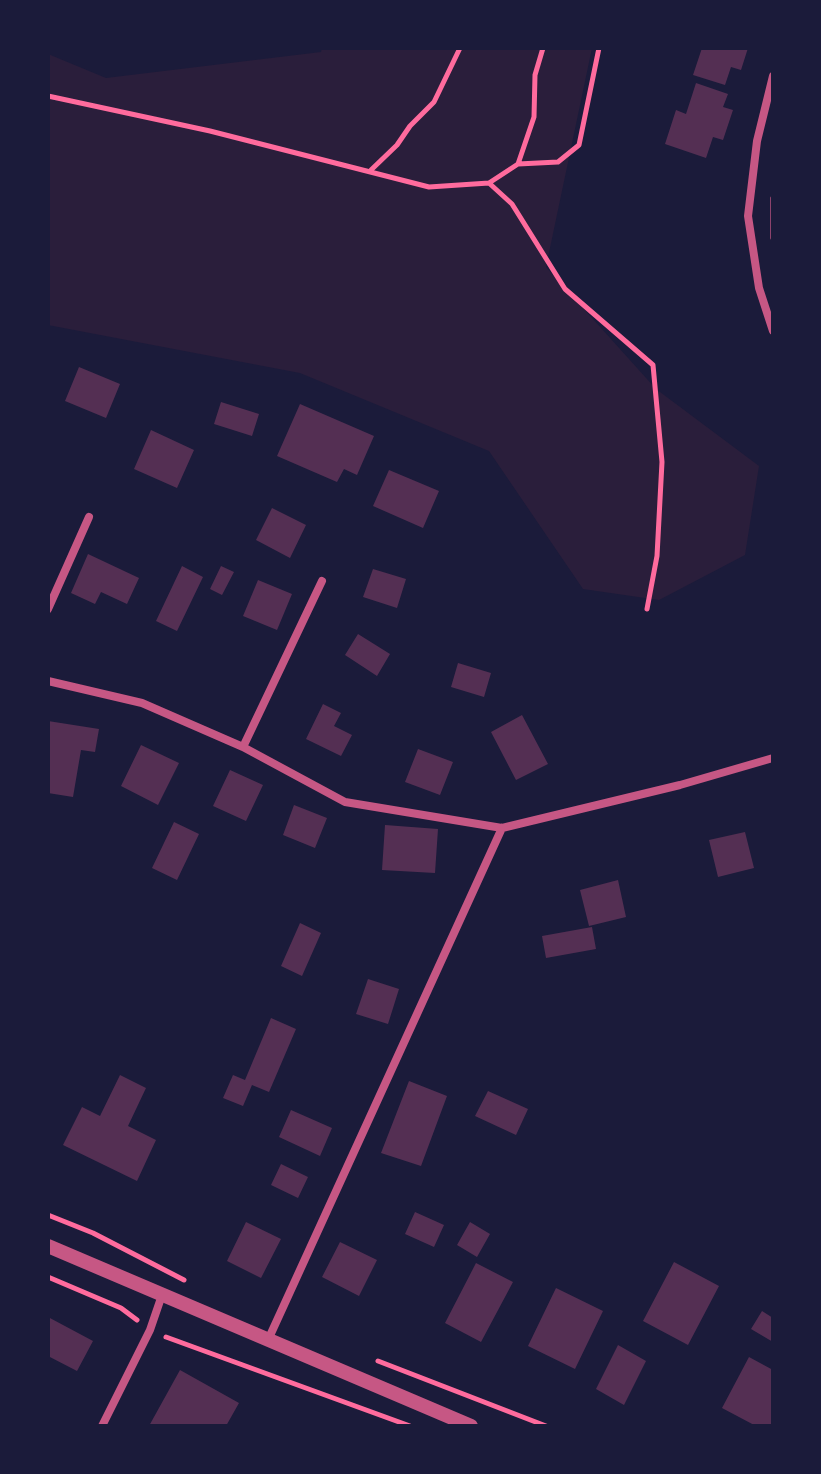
<!DOCTYPE html>
<style>
body{margin:0}
#map{position:relative;width:821px;height:1474px;overflow:hidden;background:#1b1b3a;font-family:"Nunito Sans",sans-serif}
canvas{display:block}
.frame{position:absolute;inset:0;border:50px solid #1b1b3a;pointer-events:none}
</style>
<div id="map">
<canvas width="821" height="1474"></canvas>
<div class="frame"></div>
</div>
<script>
const ctx = document.querySelector('canvas').getContext('2d');
ctx.lineJoin = 'round';
function fill(path, color) { ctx.fillStyle = color; ctx.fill(path, 'evenodd'); }
const toPath = rows => new Path2D(rows.map(r => 'M' + r).join(''));
function stroke(path, color, width, dash) { ctx.strokeStyle = color; ctx.lineWidth = width; ctx.lineCap = dash ? 'butt' : 'round'; ctx.setLineDash(dash || []); ctx.stroke(path); }
const green = toPath([
 [322,48,592,48,546,267,656,389,759,466,745,555,659,600,583,589,489,451,300,373,48,325,48,54,106,78,321,52]
]);
const building = toPath([
 [702,48,748,48,741,70,731,67,725,85,693,75],
 [696,83,728,94,723,107,733,110,723,140,713,137,706,158,665,144,676,110,686,114],
 [79,367,120,384,106,418,65,401],
 [221,402,259,414,252,436,214,424],
 [300,404,374,436,357,475,344,469,337,482,277,456],
 [151,430,194,450,177,488,134,469],
 [389,470,439,491,423,528,373,506],
 [272,508,306,525,290,558,256,540],
 [88,554,139,578,127,604,101,592,95,604,71,593],
 [182,566,203,577,177,631,156,621],
 [221,566,234,572,222,595,210,589],
 [373,569,406,579,397,608,363,597],
 [258,580,292,594,277,630,243,616],
 [358,634,390,654,377,676,345,655],
 [458,663,491,673,484,697,451,687],
 [323,704,341,713,334,726,352,735,341,756,306,739],
 [522,715,548,764,516,780,491,732],
 [48,721,99,729,95,752,81,750,73,797,48,793],
 [141,745,179,763,158,805,121,786],
 [418,749,453,762,440,795,405,782],
 [230,770,263,785,246,821,213,806],
 [294,805,327,818,315,848,283,835],
 [174,822,199,834,177,880,152,868],
 [385,825,438,829,435,873,382,870],
 [745,832,754,868,718,877,709,840],
 [618,880,626,917,589,926,580,890],
 [300,923,321,933,302,976,281,966],
 [592,927,596,949,546,958,542,936],
 [368,979,399,989,388,1024,356,1014],
 [271,1018,296,1029,269,1092,252,1085,243,1106,223,1098,233,1075,245,1080],
 [120,1075,146,1088,128,1126,156,1140,137,1181,63,1145,82,1107,100,1116],
 [409,1081,447,1096,421,1166,381,1153],
 [488,1091,528,1109,516,1135,475,1116],
 [291,1110,332,1128,320,1156,279,1137],
 [281,1164,308,1177,298,1198,271,1185],
 [415,1212,444,1225,434,1247,405,1234],
 [246,1222,281,1239,261,1278,227,1261],
 [470,1222,490,1234,477,1257,457,1245],
 [340,1242,377,1260,359,1296,322,1277],
 [674,1262,719,1286,688,1345,643,1321],
 [476,1263,513,1282,481,1342,445,1323],
 [556,1288,603,1311,575,1369,528,1346],
 [762,1311,773,1318,773,1342,751,1329],
 [48,1317,93,1341,77,1371,48,1356],
 [618,1345,646,1361,624,1405,596,1389],
 [749,1357,773,1370,773,1426,756,1426,722,1408],
 [180,1370,239,1403,226,1426,149,1426]
]);
const path = toPath([
 [48,96,210,131,429,187,489,183,518,164,534,117,535,75,543,48],
 [518,164,558,162,579,145,599,48],
 [371,170,397,145,410,126,434,102,460,48],
 [489,183,512,204,565,289,653,365,662,462,657,556,647,609],
 [773,198,773,238],
 [48,1215,93,1233,184,1280],
 [48,1277,121,1308,137,1320],
 [166,1337,410,1426],
 [378,1361,546,1426]
]);
const minor = toPath([
 [773,76,757,141,748,216,759,288,773,331],
 [48,609,89,517],
 [48,681,142,703,243,747,345,802,502,828,680,785,773,758],
 [243,747,322,581],
 [268,1340,502,828],
 [102,1426,150,1330,162,1295]
]);
const tertiary = toPath([
 [48,1246,471,1426]
]);
fill(green, '#2a1e3b');
fill(building, '#542f53');
stroke(path, '#ff6b9d', 5);
stroke(minor, '#c65784', 8);
stroke(tertiary, '#c65784', 14);
</script>
